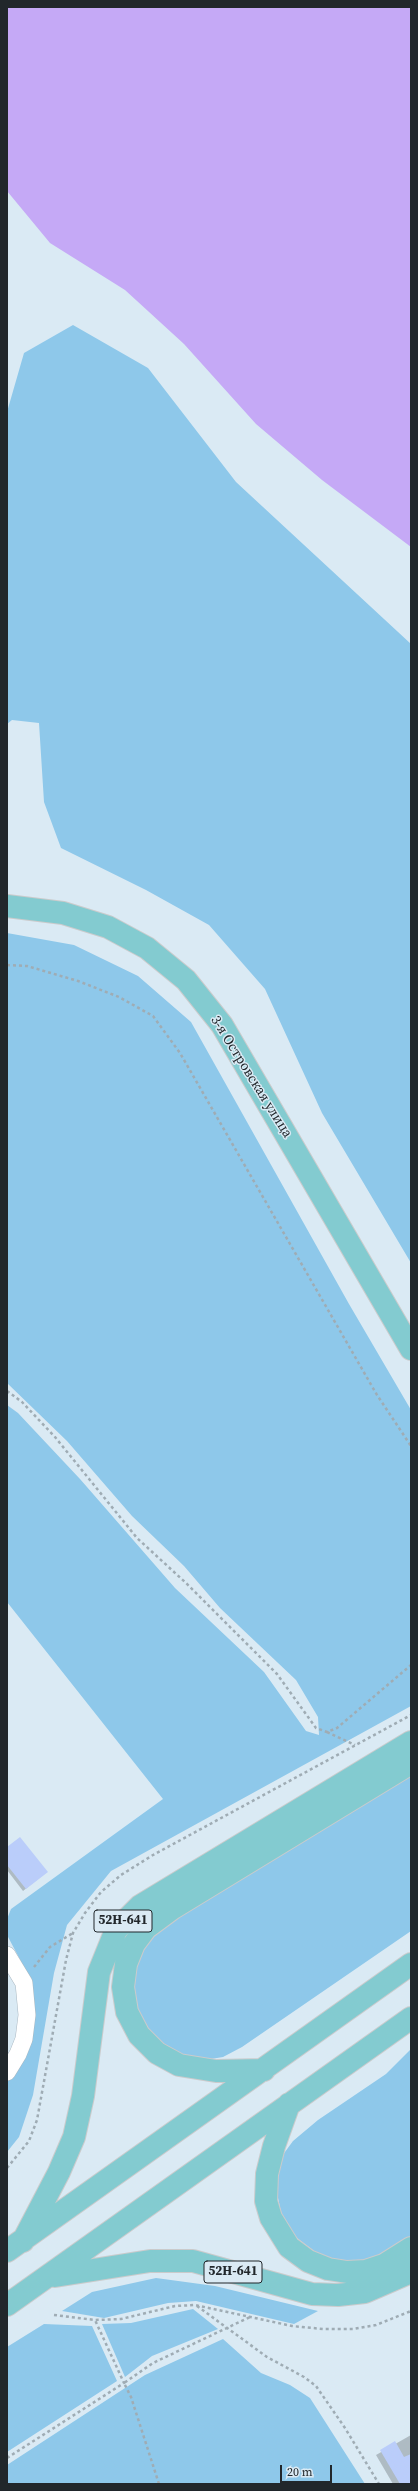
<!DOCTYPE html>
<meta charset="utf-8">
<style>
body{margin:0}
#map{position:relative;width:418px;height:2491px;overflow:hidden;background:#daeaf4;font-family:"Source Serif 4",serif}
canvas{display:block}
.frame{position:absolute;inset:0;border:8px solid #21272b;pointer-events:none}
.scale{position:absolute;left:280px;top:2465px;width:52px;height:18px;box-sizing:border-box;border:2px solid #21272b;border-top:0;padding-left:5px;font-size:12px;line-height:14px;white-space:nowrap;color:#21272b;-webkit-text-stroke:3px #daeaf4;paint-order:stroke}
</style>
<div id="map">
<canvas width="418" height="2491"></canvas>
<div class="frame"></div>
<div class="scale">20 m</div>
</div>
<script>
const ctx = document.querySelector('canvas').getContext('2d');
ctx.lineJoin = 'round';
function fill(path, color) { ctx.fillStyle = color; ctx.fill(path, 'evenodd'); }
const toPath = rows => new Path2D(rows.map(r => 'M' + r).join(''));
function stroke(path, color, width, dash) { ctx.strokeStyle = color; ctx.lineWidth = width; ctx.lineCap = dash ? 'butt' : 'round'; ctx.setLineDash(dash || []); ctx.stroke(path); }
function drawText(font, color, halo, rows, align = 'center') {
  ctx.font = font + ' "Source Serif 4",serif'; ctx.lineWidth = 3; ctx.setLineDash([]); ctx.textBaseline = 'middle'; ctx.strokeStyle = halo; ctx.fillStyle = color; for (const [text, x, y, turn = 0] of rows) {
    ctx.save(); ctx.translate(x, y); ctx.rotate((+turn || 0) * Math.PI / 180); ctx.textAlign = isNaN(turn) ? turn : align; if (halo) ctx.strokeText(text, 0, 0); ctx.fillText(text, 0, 0); ctx.restore();
  }
}
const green = toPath([
 [73,325,148,368,236,482,411,644,411,1263,322,1113,265,989,209,925,146,890,61,848,44,802,39,723,12,720,7,724,7,412,24,353],
 [7,933,74,945,138,976,191,1022,349,1304,411,1410,411,1706,111,1871,67,1925,54,1973,33,2095,19,2137,7,2152,7,2070,29,2050,33,1984,7,1935,7,1919,11,1909,163,1799,7,1602,7,1405,18,1413,80,1479,175,1588,264,1672,306,1731,319,1735,318,1717,296,1680,220,1608,184,1566,132,1516,67,1441,7,1383],
 [411,1775,411,1931,242,2047,223,2057,205,2060,184,2056,164,2047,139,2017,134,1999,135,1963,143,1946,156,1931],
 [411,2049,411,2238,369,2261,357,2263,322,2257,293,2235,283,2222,276,2188,282,2156,293,2141,318,2120,386,2074],
 [156,2278,215,2286,318,2311,294,2324,196,2301,168,2303,104,2318,62,2311,92,2292],
 [193,2309,218,2329,152,2356,125,2377,102,2324,131,2323],
 [44,2324,92,2326,117,2381,7,2452,7,2347],
 [223,2339,261,2373,290,2385,310,2398,365,2484,7,2484,7,2465,145,2375]
]);
const water = toPath([
 [7,7,411,7,411,547,322,480,256,424,184,344,125,290,50,243,7,191]
]);
const shadow = toPath([
 [7,1848,44,1874,23,1891,7,1870],
 [411,2435,411,2484,393,2484,376,2455]
]);
const building = toPath([
 [20,1837,48,1872,26,1889,7,1865,7,1847],
 [395,2441,404,2457,411,2454,411,2484,400,2484,380,2450]
]);
const path = toPath([
 [7,965,27,966,78,981,119,997,153,1016,180,1053,377,1395,411,1446],
 [7,1391,22,1402,55,1437,137,1538,186,1583,277,1674,316,1728,327,1732,337,1728,411,1665],
 [327,1732,355,1745],
 [34,1967,50,1947,73,1933],
 [7,2168,29,2141,37,2120,66,1960,73,1933,85,1913,101,1892,121,1875,153,1855,411,1715],
 [197,2306,267,2357,304,2377,316,2386,345,2428,379,2484],
 [54,2315,95,2320,121,2319,175,2306,195,2305,292,2326,323,2329,353,2329,376,2325,411,2311],
 [7,2458,124,2383,95,2320],
 [159,2484,131,2397,124,2383,153,2363,250,2317]
]);
const minor = toPath([
 [7,1955,24,1983,27,2015,24,2039,18,2054,7,2072]
]);
const major = toPath([
 [7,906,63,913,108,927,147,948,186,980,222,1025,411,1349],
 [264,2070,216,2071,179,2065,157,2053,139,2035,127,2012,123,1987,126,1964,134,1944,146,1928,173,1908,411,1763],
 [289,2104,274,2146,267,2174,266,2201,271,2218,289,2247,308,2261,328,2269,347,2272,366,2271,384,2265,411,2248],
 [23,2241,59,2172,74,2137,83,2096,99,1972,116,1930,140,1906,411,1742],
 [7,2251,411,1964],
 [55,2276,150,2261,193,2261,312,2294,338,2295,365,2292,411,2272],
 [7,2305,411,2018]
]);
const shields = [
 [123,1921,58],
 [233,2272,58]
];
const shieldNames = [
 ["52Н-641",123,1921],
 ["52Н-641",233,2272]
];
const streetNames = [
 ["3-я Островская улица",251,1077,58]
];
fill(green, '#8ec8ea');
fill(water, '#c5a9f6');
fill(shadow, '#0003');
fill(building, '#bacdfa');
stroke(minor, '#a8b7c1', 18);
stroke(major, '#cacbcc', 24);
stroke(path, '#9facb4', 2.5, [3, 3]);
stroke(minor, '#fff', 17);
stroke(major, '#83cbd0', 22);
for (const [x, y, w] of shields) { const box = new Path2D(); box.roundRect(x - w / 2, y - 11, w, 22, 3); ctx.fillStyle = '#daeaf4'; ctx.fill(box); stroke(box, '#21272b', 1); }
drawText('bold 13px', '#21272b', null, shieldNames);
drawText('14px', '#21272b', '#daeaf4', streetNames);
</script>
